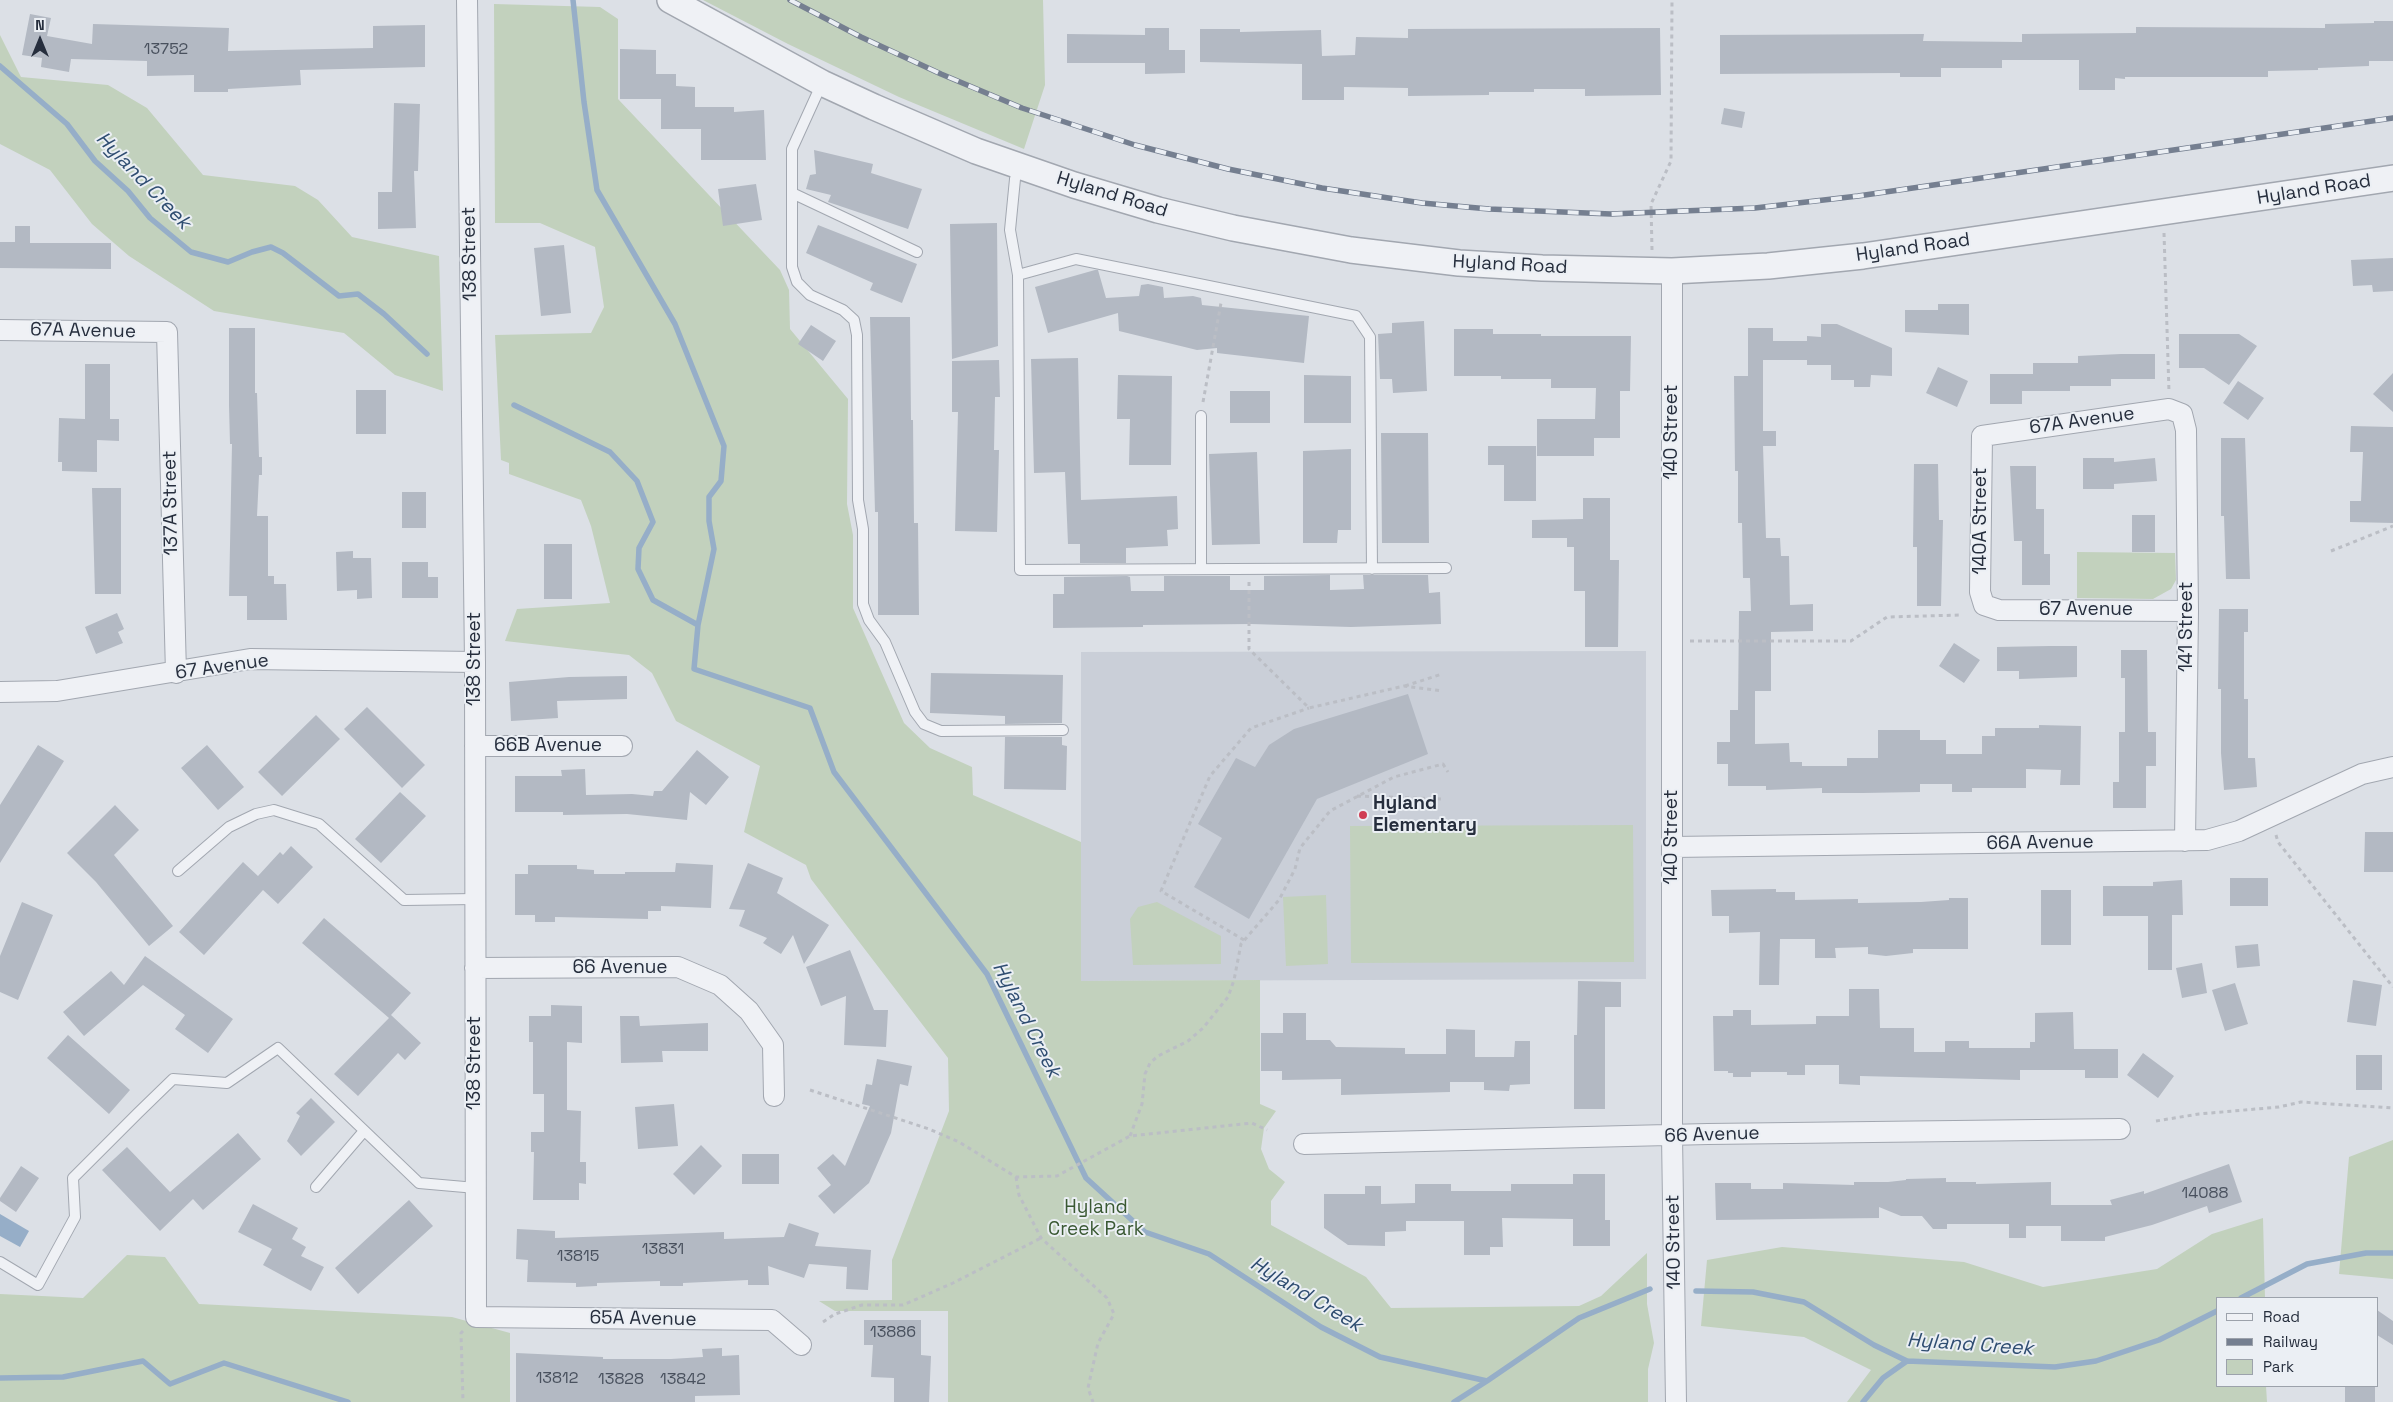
<!DOCTYPE html>
<style>
body{margin:0}
#map{position:relative;width:2393px;height:1402px;overflow:hidden;background:#dce0e6;font-family:"Space Grotesk",sans-serif}
canvas{display:block}
.legend{position:absolute;left:2216px;top:1297px;width:162px;height:90px;box-sizing:border-box;background:#ebeff4;border:1px solid #9ca2ab;margin:0;padding:6px 9px;list-style:none;font-size:15px;color:#262e3d}
.legend li{display:flex;align-items:center;gap:10px;height:25px}
.legend b{width:25px;border:1px solid #9ca2ab}
.north{position:absolute;left:15px;top:15px;width:50px;height:50px;-webkit-text-stroke:4px #ebeff4;paint-order:stroke;rotate:0deg;font-size:14px;font-weight:700;line-height:20px;text-align:center;color:#262e3d}
.north::after{content:'';display:block;margin:auto;width:18px;height:22px;background:#262e3d;clip-path:polygon(50% 0,100% 100%,50% 72%,0 100%)}
</style>
<div id="map">
<canvas width="2393" height="1402"></canvas>
<ul class="legend">
<li><b style="height:6px;background:#eff1f5"></b>Road</li>
<li><b style="height:6px;background:#757f90"></b>Railway</li>
<li><b style="height:14px;background:#c2d1bd"></b>Park</li>
</ul>
<div class="north">N</div>
</div>
<script>
const ctx = document.querySelector('canvas').getContext('2d');
ctx.lineJoin = 'round';
function fill(path, color) { ctx.fillStyle = color; ctx.fill(path, 'evenodd'); }
const toPath = rows => new Path2D(rows.map(r => 'M' + r).join(''));
function stroke(path, color, width, dash) { ctx.strokeStyle = color; ctx.lineWidth = width; ctx.lineCap = dash ? 'butt' : 'round'; ctx.setLineDash(dash || []); ctx.stroke(path); }
function drawText(font, color, halo, rows, align = 'center') {
  ctx.font = font + ' "Space Grotesk",sans-serif'; ctx.lineWidth = 4; ctx.setLineDash([]); ctx.textBaseline = 'middle'; ctx.strokeStyle = halo; ctx.fillStyle = color; for (const [text, x, y, turn = 0] of rows) {
    ctx.save(); ctx.translate(x, y); ctx.rotate((+turn || 0) * Math.PI / 180); ctx.textAlign = isNaN(turn) ? turn : align; if (halo) ctx.strokeText(text, 0, 0); ctx.fillText(text, 0, 0); ctx.restore();
  }
}
const built = toPath([
 [1646,651,1646,979,1081,981,1081,652]
]);
const green = toPath([
 [703,0,1043,0,1045,85,1024,149,899,97,788,44],
 [494,4,600,7,618,19,618,99,780,270,789,290,790,329,848,399,847,504,853,535,853,608,904,723,930,748,972,767,973,795,1081,842,1081,981,1260,980,1260,1104,1276,1111,1264,1128,1261,1149,1269,1169,1285,1182,1271,1201,1271,1225,1366,1277,1391,1308,1579,1306,1601,1296,1647,1253,1647,1304,1654,1343,1648,1369,1648,1402,948,1402,948,1311,835,1311,819,1301,892,1300,892,1260,949,1111,948,1058,811,879,806,865,744,832,760,766,676,721,652,673,629,655,505,641,517,609,610,603,591,526,581,500,509,474,509,463,501,460,495,335,591,333,604,307,595,247,540,223,495,223],
 [0,35,21,77,108,85,147,108,203,175,295,186,318,200,352,237,439,256,443,391,395,375,344,333,214,311,129,256,92,224,50,170,0,144],
 [2077,552,2175,553,2176,580,2171,589,2153,599,2077,598],
 [1633,825,1634,962,1351,963,1350,826],
 [1326,895,1328,964,1286,966,1283,897],
 [1157,902,1221,936,1221,964,1133,965,1130,919,1138,907],
 [2393,1140,2393,1279,2339,1274,2349,1157],
 [2263,1218,2265,1298,2217,1298,2217,1386,2266,1386,2267,1402,1847,1402,1871,1370,1804,1337,1701,1326,1707,1260,1782,1247,1964,1262,2043,1287,2157,1269,2212,1234],
 [127,1255,165,1257,199,1304,452,1317,510,1333,510,1402,0,1402,0,1294,83,1298]
]);
const water = toPath([
 [0,1214,29,1231,20,1247,0,1236]
]);
const stream = toPath([
 [573,0,584,102,597,190,675,324,724,446,721,481,709,497,709,521,714,549,698,625],
 [0,66,67,124,95,161,128,191,150,218,191,252,228,262,252,252,271,247,283,253,339,296,358,294,384,314,427,354],
 [514,405,610,452,637,481,653,522,639,548,638,569,653,600,698,625,694,669,810,708,834,772,987,974,1086,1178,1145,1232,1209,1254,1321,1327,1380,1357,1487,1381,1579,1318,1650,1289],
 [1696,1291,1753,1292,1804,1302,1874,1345,1907,1361,2055,1367,2096,1361,2159,1340,2217,1311],
 [2241,1298,2307,1264,2366,1253,2393,1253],
 [0,1378,63,1377,143,1361,170,1384,224,1363,348,1402],
 [1454,1402,1487,1381],
 [1863,1402,1883,1378,1907,1361]
]);
const building = toPath([
 [30,14,51,18,47,36,92,44,93,24,229,28,228,51,373,48,373,26,425,25,425,67,300,70,301,85,228,89,228,92,194,92,194,75,147,76,147,61,71,59,69,72,41,67,42,58,22,55],
 [2374,21,2393,21,2393,61,2369,61,2369,66,2318,68,2318,70,2268,71,2268,77,2125,77,2125,79,2115,78,2115,90,2079,90,2079,60,2002,60,2002,68,1941,68,1941,77,1900,77,1900,73,1720,74,1720,35,1924,34,1923,41,2022,42,2022,34,2136,33,2136,27,2325,28,2325,24,2374,23],
 [1145,28,1169,28,1169,50,1185,50,1185,73,1145,74,1145,63,1067,63,1067,34,1145,35],
 [1660,28,1661,95,1585,96,1585,89,1534,89,1534,92,1489,92,1489,95,1408,96,1408,88,1344,87,1344,100,1302,100,1302,64,1200,62,1200,29,1240,29,1240,32,1321,30,1322,56,1355,55,1356,37,1408,38,1408,29],
 [620,49,656,50,656,74,676,74,676,86,695,87,695,107,734,107,734,112,764,110,766,160,701,160,701,129,661,129,661,99,620,99],
 [394,103,420,104,418,171,414,171,416,228,378,229,378,192,392,192],
 [1724,108,1745,112,1742,128,1721,124],
 [814,150,873,164,871,173,922,189,908,229,828,202,831,195,806,189,810,175,816,174],
 [756,184,762,220,723,226,718,189],
 [997,223,998,346,952,359,950,224],
 [818,225,917,264,902,303,870,290,873,283,806,253],
 [15,226,30,226,30,243,111,243,111,269,0,268,0,242,15,242],
 [564,245,571,313,541,316,534,248],
 [2393,258,2393,291,2373,292,2372,285,2353,286,2351,260],
 [1095,270,1098,270,1106,298,1139,296,1141,285,1148,284,1163,287,1164,298,1193,296,1201,298,1202,305,1309,316,1304,363,1217,353,1217,348,1197,350,1119,331,1118,313,1048,333,1035,287],
 [1938,304,1969,304,1969,335,1905,332,1905,310,1938,310],
 [870,317,910,317,911,420,913,420,914,523,918,523,919,615,878,615,878,512,875,512],
 [1424,321,1427,391,1393,393,1392,379,1380,379,1378,334,1392,333,1392,323],
 [1821,324,1837,324,1892,348,1892,376,1871,375,1870,387,1854,387,1854,380,1831,380,1831,365,1807,365,1807,360,1763,360,1763,431,1776,431,1776,446,1763,446,1766,538,1780,538,1781,556,1789,556,1790,605,1813,604,1813,631,1771,632,1771,691,1755,691,1755,744,1789,743,1790,762,1802,762,1802,766,1847,766,1847,758,1878,758,1878,730,1920,730,1920,740,1946,740,1946,754,1982,754,1982,736,1995,736,1995,728,2039,728,2039,725,2081,726,2080,785,2060,785,2061,770,2026,769,2026,788,1972,788,1972,792,1952,792,1952,784,1920,784,1920,792,1863,793,1822,793,1822,788,1766,790,1766,786,1728,786,1728,764,1717,764,1717,742,1730,742,1730,710,1738,710,1739,611,1751,611,1750,578,1743,578,1742,523,1738,523,1738,471,1735,471,1734,376,1748,376,1748,328,1773,328,1773,341,1807,341,1807,336,1821,337],
 [811,325,836,341,823,361,798,344],
 [229,328,255,328,255,393,257,393,259,457,262,457,262,475,259,475,257,516,268,516,268,576,274,576,274,584,286,584,287,620,247,620,247,596,229,596,232,444,230,444,229,405],
 [1454,329,1493,329,1493,334,1541,334,1541,336,1631,336,1630,391,1620,391,1620,438,1594,438,1594,456,1537,456,1537,419,1595,419,1596,388,1551,388,1551,379,1501,379,1501,376,1454,376],
 [2179,334,2239,334,2257,346,2229,385,2204,368,2179,368],
 [2121,354,2155,354,2155,379,2111,379,2111,386,2070,386,2070,391,2022,391,2022,404,1990,404,1990,374,2033,374,2033,363,2078,363,2078,356],
 [1078,358,1081,500,1177,496,1178,529,1167,530,1168,546,1126,548,1126,563,1080,563,1080,544,1068,544,1065,472,1034,473,1031,359],
 [999,360,1000,397,995,397,994,450,999,450,997,532,955,531,958,412,952,412,952,361],
 [85,364,110,364,110,419,119,419,119,441,97,440,97,472,62,471,62,462,58,462,59,418,85,419],
 [1938,367,1968,381,1957,407,1926,393],
 [2393,373,2393,412,2373,394],
 [1118,375,1172,376,1171,465,1129,465,1130,419,1117,419],
 [1304,375,1351,376,1351,423,1304,423],
 [2238,381,2264,398,2248,420,2223,403],
 [356,390,386,390,386,434,356,434],
 [1230,391,1270,391,1270,423,1230,423],
 [2351,426,2393,427,2393,523,2350,522,2350,501,2361,501,2363,452,2350,452],
 [1381,433,1428,433,1429,543,1382,543],
 [2221,438,2245,438,2250,579,2226,579,2224,516,2221,516],
 [1488,446,1536,446,1536,501,1504,501,1504,465,1488,465],
 [1351,449,1351,530,1338,530,1337,543,1303,543,1303,451],
 [1257,452,1260,544,1212,545,1209,454],
 [2083,458,2114,458,2114,462,2155,458,2157,481,2114,484,2114,489,2083,489],
 [1914,464,1938,464,1939,520,1943,520,1941,606,1917,606,1917,547,1913,547],
 [2010,466,2036,466,2036,509,2044,509,2044,554,2050,554,2050,585,2022,585,2022,541,2014,541],
 [92,488,121,488,121,594,95,594],
 [402,492,426,492,426,528,402,528],
 [1583,498,1610,498,1610,560,1619,560,1618,647,1585,647,1585,591,1574,591,1574,547,1567,547,1567,538,1532,538,1532,520,1583,519],
 [2132,515,2155,515,2155,552,2132,552],
 [544,544,572,544,572,599,544,599],
 [353,551,353,558,371,558,372,598,357,599,357,590,337,591,336,552],
 [402,562,428,562,428,577,438,577,438,598,402,598],
 [1330,575,1330,590,1364,589,1363,575,1428,575,1429,593,1440,592,1441,624,1351,627,1251,624,1143,625,1143,627,1053,628,1053,594,1064,594,1064,577,1127,576,1130,577,1131,591,1164,591,1164,576,1230,576,1230,590,1264,590,1264,576],
 [2219,609,2248,609,2248,632,2244,632,2244,699,2248,699,2248,758,2255,758,2257,787,2224,790,2221,753,2221,689,2218,689],
 [117,613,124,629,118,632,123,643,96,654,85,627],
 [1954,643,1980,660,1964,683,1939,666],
 [2049,646,2077,646,2077,677,2019,679,2019,671,1997,671,1997,647],
 [2121,650,2147,650,2148,732,2156,732,2156,766,2146,766,2146,808,2113,808,2113,782,2119,782,2119,732,2125,732,2125,678,2121,678],
 [931,673,1063,675,1062,723,1005,724,1005,716,930,713],
 [627,676,627,699,557,701,558,718,511,721,509,682,569,677],
 [1408,694,1428,754,1317,799,1249,919,1194,887,1222,838,1198,824,1236,758,1255,767,1269,745,1294,729],
 [367,707,425,765,402,788,344,729],
 [316,715,340,739,282,796,258,772],
 [1005,737,1062,737,1062,745,1067,746,1066,790,1004,789],
 [38,745,64,761,0,863,0,805],
 [207,745,244,787,218,810,181,768],
 [697,750,729,777,706,805,690,792,687,820,627,814,563,815,563,812,515,812,515,776,562,776,561,770,585,769,586,795,632,794,653,796,654,791,662,791],
 [400,792,426,816,381,863,355,839],
 [115,805,139,830,114,855,173,926,149,946,96,882,67,853],
 [2365,832,2393,832,2393,872,2364,872],
 [291,846,313,867,278,904,263,890,204,955,179,932,243,862,258,876,280,852,283,855],
 [676,863,713,865,711,908,661,906,661,911,648,911,648,919,555,917,555,922,535,922,535,915,515,915,515,874,528,874,528,865,577,865,577,869,594,870,594,874,625,874,625,872,675,872],
 [748,863,783,878,777,893,829,925,804,964,793,935,781,954,763,943,767,938,739,926,745,910,729,909],
 [2230,878,2268,878,2268,906,2230,906],
 [2182,880,2183,915,2172,915,2172,970,2148,970,2148,916,2103,916,2103,886,2153,886,2153,882],
 [1776,889,1776,892,1795,892,1795,900,1858,899,1858,903,1921,902,1949,900,1949,898,1968,898,1968,949,1913,949,1913,953,1886,956,1868,954,1868,947,1835,948,1836,958,1815,958,1815,939,1780,939,1779,985,1759,985,1760,932,1729,933,1729,916,1712,916,1711,890],
 [2041,890,2071,890,2071,945,2041,945],
 [22,902,53,915,18,1000,0,992,0,956],
 [324,918,411,993,391,1015,421,1043,405,1060,398,1053,358,1096,334,1074,389,1018,302,943],
 [2258,944,2260,966,2237,968,2235,946],
 [850,950,874,1010,888,1010,886,1047,844,1045,846,996,821,1006,806,967],
 [145,956,233,1019,208,1053,175,1029,185,1015,143,985,84,1036,63,1012,111,971,124,985],
 [2202,963,2207,993,2182,998,2176,968],
 [2353,980,2382,985,2376,1026,2347,1022],
 [1578,981,1621,982,1621,1007,1605,1007,1605,1109,1574,1109,1574,1035,1577,1035],
 [2235,983,2248,1024,2225,1031,2212,990],
 [1849,989,1879,989,1880,1028,1914,1028,1914,1052,1945,1052,1945,1041,1969,1041,1969,1048,2030,1048,2030,1042,2035,1042,2035,1013,2073,1012,2074,1049,2118,1049,2118,1078,2085,1078,2085,1070,2020,1070,2020,1080,1860,1076,1860,1085,1839,1084,1839,1065,1805,1065,1805,1075,1787,1075,1787,1072,1751,1072,1751,1077,1733,1077,1733,1073,1728,1073,1728,1071,1714,1071,1713,1016,1733,1016,1733,1010,1751,1010,1751,1025,1816,1024,1816,1016,1849,1016],
 [551,1005,582,1006,582,1043,567,1042,567,1110,581,1111,580,1162,586,1162,586,1184,579,1183,579,1200,533,1200,534,1152,531,1152,531,1132,544,1132,544,1094,533,1094,533,1042,529,1042,529,1016,551,1016],
 [1283,1013,1306,1013,1306,1040,1330,1040,1336,1047,1405,1048,1405,1054,1446,1054,1446,1029,1475,1030,1475,1057,1514,1057,1515,1041,1530,1041,1530,1084,1510,1085,1509,1091,1484,1090,1484,1082,1450,1082,1450,1092,1341,1095,1341,1079,1282,1080,1282,1071,1261,1071,1261,1033,1283,1033],
 [620,1016,639,1016,640,1026,708,1023,708,1051,662,1051,663,1062,621,1063],
 [68,1035,130,1090,109,1114,47,1058],
 [2143,1053,2174,1076,2158,1098,2127,1075],
 [2356,1055,2382,1055,2382,1090,2356,1090],
 [877,1059,912,1066,908,1086,900,1084,891,1133,869,1183,834,1214,818,1196,831,1185,817,1168,833,1154,845,1166,870,1106,862,1104,866,1084,872,1085],
 [311,1098,335,1122,301,1156,287,1141,300,1116,296,1113],
 [674,1104,678,1146,638,1149,635,1107],
 [238,1133,261,1159,203,1210,193,1199,160,1231,102,1170,127,1147,170,1192],
 [701,1145,722,1166,694,1195,673,1174],
 [742,1154,779,1154,779,1184,742,1184],
 [2229,1164,2242,1202,2209,1213,2207,1206,2152,1225,2105,1237,2105,1241,2061,1241,2061,1226,2026,1226,2026,1238,2009,1238,2009,1224,1947,1224,1947,1229,1933,1229,1922,1216,1901,1216,1879,1207,1879,1218,1716,1220,1715,1183,1751,1183,1751,1189,1783,1189,1783,1183,1854,1185,1854,1182,1888,1182,1906,1180,1906,1179,1946,1178,1946,1182,1976,1182,1976,1184,2051,1182,2051,1205,2112,1205,2110,1200,2144,1191,2144,1194],
 [21,1166,39,1178,16,1212,0,1201,0,1198],
 [1573,1174,1605,1174,1605,1220,1610,1220,1610,1246,1573,1246,1573,1219,1502,1218,1503,1247,1490,1247,1490,1255,1464,1255,1464,1221,1406,1221,1406,1231,1385,1232,1385,1246,1348,1245,1324,1228,1324,1194,1365,1194,1365,1186,1381,1186,1381,1204,1415,1203,1415,1184,1451,1184,1451,1191,1511,1191,1511,1184,1573,1184],
 [409,1200,433,1226,358,1294,335,1268],
 [253,1204,298,1228,292,1239,306,1247,301,1256,324,1267,311,1291,263,1265,272,1249,238,1232],
 [789,1223,819,1233,815,1246,871,1250,868,1290,846,1289,847,1267,809,1264,804,1278,768,1266,769,1285,748,1285,748,1280,683,1283,683,1286,660,1286,660,1281,597,1283,597,1286,576,1287,576,1283,527,1282,528,1260,516,1259,517,1229,555,1231,555,1238,724,1232,724,1239,784,1237],
 [2377,1310,2393,1321,2393,1345,2377,1335],
 [864,1320,921,1320,921,1355,931,1356,929,1402,894,1402,894,1378,871,1377,873,1345,864,1345],
 [722,1348,722,1356,739,1355,740,1395,695,1396,695,1402,516,1402,516,1353,603,1357,603,1359,671,1359,703,1357,702,1349],
 [2345,1386,2375,1386,2375,1402,2345,1402]
]);
const path = toPath([
 [2164,233,2169,392],
 [1652,250,1651,204,1671,161,1672,0],
 [1203,402,1221,303],
 [2331,551,2393,526],
 [1249,582,1249,649,1309,708,1404,686,1442,691],
 [1690,641,1851,641,1887,617,1961,615],
 [1405,686,1442,674],
 [1357,796,1443,799],
 [2276,835,2278,842,2393,987],
 [1244,940,1161,891,1210,776,1251,728,1309,708],
 [810,1090,929,1129,959,1142,1016,1177,1057,1176,1130,1136,1252,1123,1267,1130],
 [2156,1121,2199,1114,2279,1107,2301,1102,2393,1108],
 [1130,1136,1142,1104,1145,1074,1150,1063,1158,1056,1188,1041,1203,1028,1228,997,1234,980,1241,944,1279,900,1295,869,1300,848,1330,811,1394,777,1443,764,1448,772],
 [1016,1177,1019,1195,1041,1238,1107,1298,1114,1314,1098,1343,1088,1388,1093,1402],
 [823,1322,835,1314,862,1305,903,1305,953,1283,1041,1238],
 [463,1331,461,1333,463,1402]
]);
const service = toPath([
 [822,83,792,149,792,267,797,282,810,295,843,310,854,320,857,335,858,500,863,529,863,604,869,620,885,642,915,712,924,724,941,731,1063,730],
 [1019,166,1015,179,1010,230,1018,275,1020,570,1446,568],
 [792,193,917,252],
 [1018,275,1076,259,1356,316,1370,337,1372,569],
 [1201,416,1201,569],
 [178,871,229,827,256,814,274,810,319,824,404,900,475,899],
 [316,1187,364,1131],
 [0,1262,38,1285,75,1217,73,1178,138,1113,173,1079,227,1083,278,1048,419,1183,476,1188]
]);
const minor = toPath([
 [467,0,475,662,476,1317,772,1320,801,1345],
 [1672,271,1672,1136,1676,1402],
 [0,330,167,332,176,673],
 [0,692,57,691,250,659,475,662],
 [475,746,622,746],
 [2185,841,2188,611,2186,430,2182,414,2169,409,1982,436,1980,592,1984,605,1999,610,2188,611],
 [1672,847,2207,840,2239,831,2362,774,2393,767],
 [475,968,678,967,720,985,749,1011,773,1045,774,1096],
 [1304,1144,1708,1134,2120,1129]
]);
const tertiary = toPath([
 [670,0,822,83,874,107,976,151,1074,185,1158,210,1233,228,1351,250,1459,263,1542,268,1672,271,1768,266,1863,256,2393,178]
]);
const rail = toPath([
 [790,0,861,37,941,74,1022,108,1135,145,1228,169,1322,188,1422,203,1489,209,1611,214,1755,208,1858,196,2393,118]
]);
const markers = [
 [1363,815,5,"#d03d53"]
];
const numberNames = [
 ["13752",166,50],
 ["14088",2205,1194],
 ["13831",663,1250],
 ["13815",578,1257],
 ["13886",893,1333],
 ["13812",557,1379],
 ["13828",621,1380],
 ["13842",683,1380]
];
const streetNames = [
 ["Hyland Road",2314,190,-9],
 ["Hyland Road",1112,195,17],
 ["Hyland Road",1913,248,-8],
 ["138 Street",470,254,-91],
 ["Hyland Road",1510,265,3],
 ["67A Avenue",83,331,1],
 ["67A Avenue",2082,421,-8],
 ["140 Street",1672,432,-90],
 ["137A Street",171,503,-91],
 ["140A Street",1981,521,-90],
 ["67 Avenue",2086,610],
 ["141 Street",2187,627,-90],
 ["138 Street",475,659,-90],
 ["67 Avenue",222,667,-8],
 ["66B Avenue",548,746],
 ["140 Street",1672,837,-90],
 ["66A Avenue",2040,843,-1],
 ["66 Avenue",620,968],
 ["138 Street",475,1063,-90],
 ["66 Avenue",1712,1135,-2],
 ["140 Street",1674,1242,-91],
 ["65A Avenue",643,1319,1]
];
const poiNames = [
 ["Hyland",1373,804],
 ["Elementary",1373,826]
];
const parkNames = [
 ["Hyland",1096,1208],
 ["Creek Park",1096,1230]
];
const waterNames = [
 ["Hyland Creek",143,181,46],
 ["Hyland Creek",1026,1020,63],
 ["Hyland Creek",1306,1295,31],
 ["Hyland Creek",1970,1345,4]
];
fill(built, '#cacfd8');
fill(green, '#c2d1bd');
fill(water, '#96aec8');
stroke(stream, '#96aec8', 5.5);
fill(building, '#b3b9c3');
stroke(service, '#a2a7b0', 12);
stroke(minor, '#a2a7b0', 22);
stroke(tertiary, '#a2a7b0', 28);
stroke(path, '#bbbec5', 3, [4, 4]);
stroke(service, '#eff1f5', 10);
stroke(minor, '#eff1f5', 20);
stroke(tertiary, '#eff1f5', 25);
stroke(rail, '#757f90', 5.5);
stroke(rail, '#ebeff4', 4, [11]);
for (const [x, y, r, color] of markers) { const dot = new Path2D(); dot.arc(x, y, r, 0, 2 * Math.PI); ctx.fillStyle = color; ctx.fill(dot); stroke(dot, '#ebeff4', 2); }
drawText('16px', '#49515e', null, numberNames);
drawText('19px', '#262e3d', '#ebeff4', streetNames);
drawText('bold 19px', '#262e3d', '#ebeff4', poiNames, 'left');
drawText('19px', '#3a5933', '#ebeff4', parkNames);
drawText('italic 20px', '#2f4d71', '#ebeff4', waterNames);
</script>
